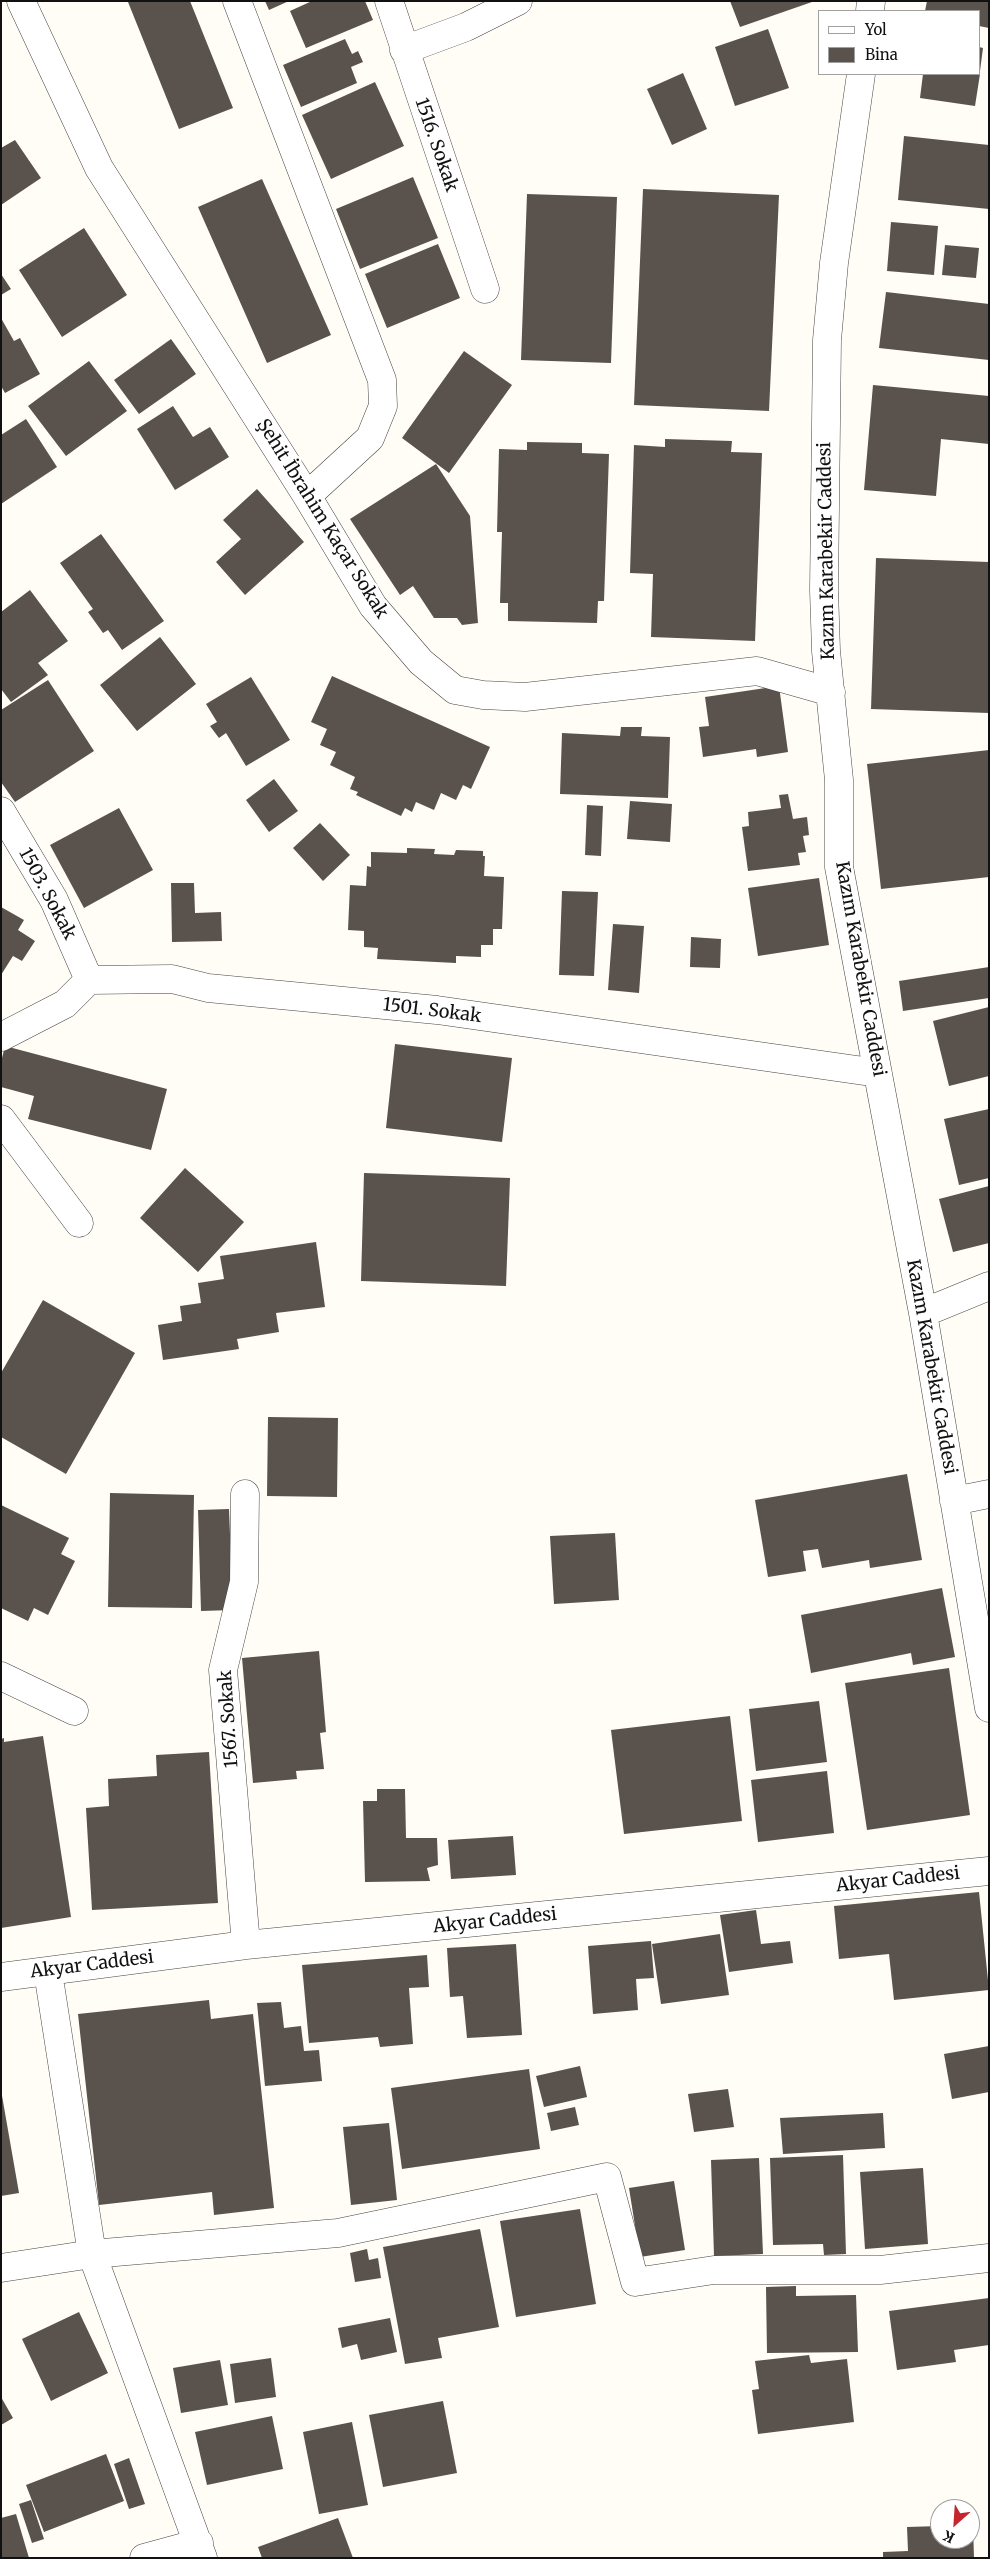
<!DOCTYPE html>
<meta charset="utf-8">
<style>
body{margin:0}
#map{position:relative;width:990px;height:2559px;overflow:hidden;background:#fffdf5;font-family:Merriweather,serif}
canvas{display:block}
.frame{position:absolute;inset:0;border:2px solid #111;pointer-events:none}
.legend{position:absolute;left:818px;top:10px;width:162px;height:65px;box-sizing:border-box;background:#fff;border:1px solid #a0a0a0;margin:0;padding:6px 9px;list-style:none;font-size:15px;color:#111}
.legend li{display:flex;align-items:center;gap:10px;height:25px}
.legend b{width:25px;border:1px solid #a0a0a0}
.north{position:absolute;left:930px;top:2499px;width:50px;height:50px;box-sizing:border-box;background:#fff;border:1px solid #a0a0a0;border-radius:50%;rotate:206deg;font-size:14px;font-weight:700;line-height:20px;text-align:center;color:#111}
.north::after{content:'';display:block;margin:auto;width:18px;height:22px;background:#c4262e;clip-path:polygon(50% 0,100% 100%,50% 72%,0 100%)}
</style>
<div id="map">
<canvas width="990" height="2559"></canvas>
<div class="frame"></div>
<ul class="legend">
<li><b style="height:6px;background:#fff"></b>Yol</li>
<li><b style="height:14px;background:#5a524d"></b>Bina</li>
</ul>
<div class="north">K</div>
</div>
<script>
const ctx = document.querySelector('canvas').getContext('2d');
ctx.lineJoin = 'round';
function fill(path, color) { ctx.fillStyle = color; ctx.fill(path, 'evenodd'); }
const toPath = rows => new Path2D(rows.map(r => 'M' + r).join(''));
function stroke(path, color, width, dash) { ctx.strokeStyle = color; ctx.lineWidth = width; ctx.lineCap = dash ? 'butt' : 'round'; ctx.setLineDash(dash || []); ctx.stroke(path); }
function drawText(font, color, halo, rows, align = 'center') {
  ctx.font = font + ' Merriweather,serif'; ctx.lineWidth = 5; ctx.setLineDash([]); ctx.textBaseline = 'middle'; ctx.strokeStyle = halo; ctx.fillStyle = color; for (const [text, x, y, turn = 0] of rows) {
    ctx.save(); ctx.translate(x, y); ctx.rotate((+turn || 0) * Math.PI / 180); ctx.textAlign = isNaN(turn) ? turn : align; if (halo) ctx.strokeText(text, 0, 0); ctx.fillText(text, 0, 0); ctx.restore();
  }
}
const building = toPath([
 [130,1,190,1,233,108,179,129,128,2],
 [265,1,289,1,269,10],
 [312,1,365,1,373,20,306,48,290,11],
 [730,1,812,1,812,2,740,27],
 [927,1,989,1,989,28,979,26,979,11,925,11],
 [768,29,789,88,735,106,715,47],
 [345,39,352,54,358,51,363,62,351,67,357,83,301,107,283,65],
 [979,47,983,48,980,71,979,71],
 [683,73,707,129,672,145,647,89],
 [923,74,980,74,975,106,920,98],
 [375,82,404,146,331,179,302,115],
 [904,136,989,145,989,209,898,200],
 [15,140,41,178,1,205,1,148],
 [413,177,438,238,360,269,336,209],
 [262,179,331,335,267,363,198,207],
 [643,189,779,195,769,411,634,405],
 [527,194,617,197,611,363,521,360],
 [891,222,938,226,934,275,887,271],
 [84,228,127,295,62,337,19,270],
 [438,244,460,298,387,328,365,274],
 [945,245,979,248,976,278,942,275],
 [1,274,11,289,1,295],
 [886,292,989,304,989,360,879,348],
 [1,318,14,341,20,338,40,374,5,393,1,386],
 [171,339,196,374,139,414,114,380],
 [464,351,512,385,449,473,402,438],
 [89,361,127,411,66,456,28,406],
 [873,385,989,396,989,444,941,439,936,496,864,490],
 [173,406,193,437,210,427,229,457,175,490,137,429],
 [26,419,57,467,1,504,1,435],
 [665,439,732,441,731,452,762,453,755,641,651,637,653,574,630,573,634,445,665,447],
 [527,442,582,443,582,453,609,454,604,601,598,601,597,623,508,621,508,603,500,603,502,532,497,532,499,449,527,450],
 [436,464,470,516,478,623,462,625,457,618,434,618,413,586,400,595,350,519],
 [257,489,304,542,245,595,216,562,241,539,223,520],
 [101,534,164,621,122,650,108,630,103,633,88,612,93,609,60,563],
 [876,558,989,562,989,713,871,709],
 [30,590,68,641,38,663,48,675,11,702,1,689,1,612],
 [160,637,196,684,137,731,100,685],
 [332,676,490,747,471,789,463,785,456,800,441,793,434,810,416,802,412,812,405,808,401,816,356,795,358,792,350,789,355,777,330,765,336,752,320,745,327,729,311,722],
 [251,677,290,740,246,766,226,733,219,738,210,726,217,722,206,704],
 [48,680,94,751,15,802,1,782,1,710],
 [779,686,788,752,757,757,756,749,703,757,699,727,709,726,705,697],
 [621,727,642,727,641,736,670,737,668,798,560,794,562,733,620,736],
 [989,750,989,877,881,889,867,764],
 [274,779,298,811,269,832,246,800],
 [788,794,793,819,807,817,809,835,803,836,806,852,798,853,800,865,748,871,742,827,749,826,748,812,781,808,779,795],
 [630,801,672,804,670,842,627,839],
 [587,805,603,806,601,856,585,855],
 [119,808,153,870,84,908,50,845],
 [320,823,350,855,323,881,293,848],
 [407,848,435,849,434,854,454,855,456,850,483,851,483,856,485,856,484,876,504,877,502,929,493,929,493,945,481,945,481,957,456,956,456,963,377,959,378,948,364,947,364,931,348,930,350,885,366,886,367,866,371,867,371,852,407,853],
 [819,878,829,945,758,956,748,888],
 [171,883,194,883,195,913,221,912,222,941,172,942],
 [562,891,598,892,594,976,559,975],
 [1,907,24,920,18,930,35,941,22,961,13,956,1,975],
 [613,924,644,926,639,993,608,990],
 [691,937,721,939,720,968,690,967],
 [989,967,989,998,903,1011,899,981],
 [989,1007,989,1076,949,1086,933,1021],
 [395,1044,512,1058,502,1142,386,1128],
 [5,1046,167,1089,151,1150,28,1119,34,1096,1,1087,1,1062],
 [989,1109,989,1178,959,1185,944,1119],
 [185,1168,244,1222,198,1272,140,1218],
 [364,1173,510,1178,506,1286,361,1281],
 [989,1186,989,1243,953,1252,939,1199],
 [316,1242,325,1307,276,1313,279,1332,237,1339,239,1349,163,1360,158,1325,182,1321,180,1306,201,1303,198,1283,224,1279,220,1256],
 [43,1300,135,1353,66,1474,1,1437,1,1373],
 [268,1417,338,1418,337,1497,267,1496],
 [907,1474,922,1560,870,1568,869,1560,822,1568,818,1549,803,1551,806,1571,768,1577,755,1500],
 [110,1493,194,1495,192,1608,108,1607],
 [1,1505,69,1538,61,1554,75,1561,48,1615,34,1608,28,1621,1,1608],
 [229,1509,233,1610,201,1611,198,1510],
 [615,1533,619,1600,554,1604,550,1536],
 [942,1588,955,1657,913,1665,911,1653,811,1673,801,1615],
 [319,1651,326,1732,320,1733,324,1769,296,1771,297,1779,253,1783,242,1658],
 [949,1668,970,1815,867,1830,845,1683],
 [819,1701,827,1762,756,1771,749,1709],
 [730,1716,742,1821,624,1834,611,1730],
 [43,1736,71,1917,1,1928,1,1739,4,1738,4,1742],
 [209,1752,218,1903,92,1910,86,1808,109,1806,108,1779,157,1776,156,1755],
 [827,1771,834,1833,758,1842,751,1780],
 [377,1789,405,1789,406,1838,437,1838,438,1865,427,1868,430,1881,365,1882,363,1801,377,1801],
 [513,1836,516,1875,451,1879,448,1840],
 [979,1892,989,1990,894,2000,889,1954,839,1959,834,1906],
 [756,1910,761,1944,790,1941,793,1963,729,1972,720,1915],
 [720,1934,729,1995,661,2004,652,1944],
 [651,1941,654,1978,636,1979,638,2010,593,2014,588,1946],
 [516,1944,522,2035,467,2038,463,1996,450,1997,447,1948],
 [427,1955,429,1987,409,1988,413,2044,380,2047,378,2037,309,2043,302,1965],
 [209,2000,211,2019,253,2014,274,2208,214,2215,212,2192,99,2205,78,2014],
 [281,2002,284,2028,301,2026,304,2051,319,2050,322,2081,265,2086,257,2003],
 [989,2046,989,2092,952,2099,944,2054],
 [580,2066,587,2097,544,2107,536,2076],
 [529,2069,540,2149,402,2169,391,2088],
 [728,2089,734,2127,694,2132,688,2094],
 [1,2090,19,2193,1,2196],
 [575,2107,579,2125,551,2131,547,2113],
 [883,2113,885,2148,783,2154,780,2118],
 [389,2123,397,2200,351,2205,343,2127],
 [843,2155,846,2254,824,2255,823,2244,773,2245,770,2158],
 [759,2158,763,2254,714,2256,711,2160],
 [923,2168,928,2244,865,2249,860,2172],
 [674,2181,685,2250,640,2257,629,2188],
 [580,2209,596,2304,516,2317,500,2221],
 [480,2229,499,2327,438,2338,442,2358,405,2364,383,2247],
 [367,2249,369,2260,378,2258,381,2278,355,2282,350,2253],
 [796,2286,796,2296,856,2295,858,2352,767,2353,766,2287],
 [989,2298,989,2345,954,2350,956,2362,897,2370,889,2311],
 [79,2312,108,2373,51,2401,22,2339],
 [390,2318,397,2352,361,2360,357,2344,342,2348,338,2328],
 [809,2355,811,2363,847,2359,854,2422,758,2434,752,2390,759,2389,755,2361],
 [271,2358,276,2397,235,2403,230,2364],
 [220,2360,228,2405,181,2413,173,2368],
 [1,2397,13,2418,1,2425],
 [443,2401,457,2473,383,2487,369,2415],
 [272,2416,283,2469,207,2485,195,2432],
 [352,2422,368,2505,319,2514,303,2432],
 [106,2454,124,2501,44,2532,26,2485],
 [129,2458,145,2504,129,2509,114,2464],
 [31,2500,44,2539,32,2543,19,2504],
 [16,2514,29,2558,1,2558,1,2518],
 [338,2518,353,2558,262,2558,258,2547],
 [940,2526,940,2539,970,2539,970,2526,973,2526,974,2558,883,2558,883,2552,908,2551,907,2527]
]);
const minor = toPath([
 [21,1,99,168,307,496,373,606,421,662,455,690,483,695,525,697,757,671,831,692],
 [237,1,382,380,383,406,370,438,307,496],
 [389,1,485,289],
 [870,11,871,1],
 [404,50,466,27,518,1],
 [861,74,834,263,827,340,824,590,826,651,839,780,839,867,923,1313,989,1708],
 [1,811,54,900,89,980],
 [1,1037,65,1004,89,980,172,979,208,988,437,1010,878,1073],
 [1,1119,79,1223],
 [923,1313,989,1286],
 [245,1494,244,1582,223,1670,246,1945],
 [954,1501,989,1494],
 [1,1676,74,1711],
 [48,1972,92,2254,203,2558],
 [1,1977,246,1945,989,1871],
 [1,2268,92,2254,338,2233,607,2177,635,2282,714,2270,880,2270,989,2258],
 [144,2558,199,2543]
]);
const streetNames = [
 ["1516. Sokak",436,145,71],
 ["Şehit İbrahim Kaçar Sokak",322,519,58],
 ["Kazım Karabekir Caddesi",827,551,-91],
 ["1503. Sokak",47,894,62],
 ["Kazım Karabekir Caddesi",860,969,80],
 ["1501. Sokak",432,1011,7],
 ["Kazım Karabekir Caddesi",931,1367,80],
 ["1567. Sokak",229,1719,-94],
 ["Akyar Caddesi",898,1880,-6],
 ["Akyar Caddesi",495,1921,-6],
 ["Akyar Caddesi",92,1965,-7]
];
fill(building, '#5a524d');
stroke(minor, '#444', 29);
stroke(minor, '#fff', 28);
drawText('18px', '#111', '#fff', streetNames);
</script>
